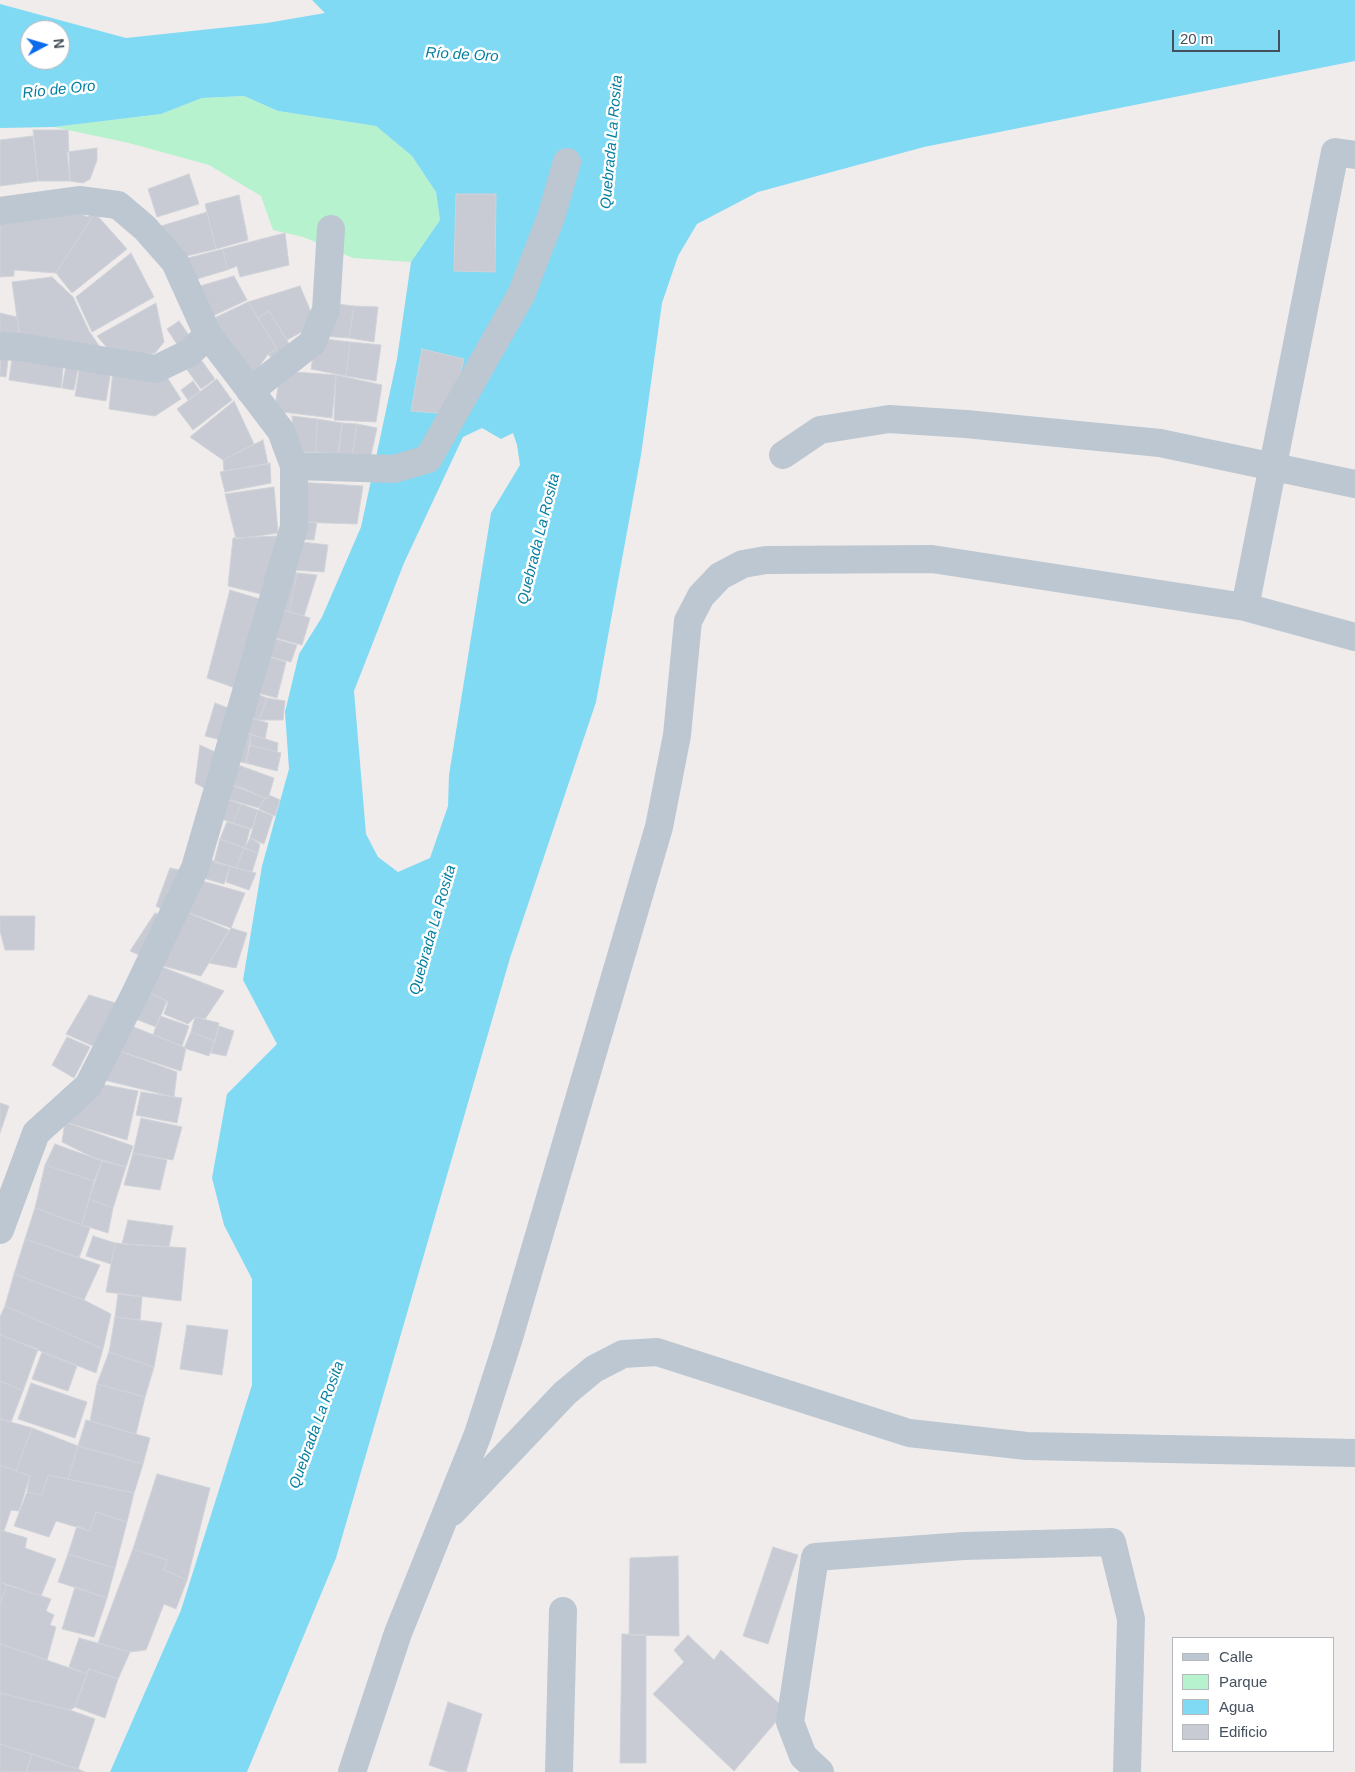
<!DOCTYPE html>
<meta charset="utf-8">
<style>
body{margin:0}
#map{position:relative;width:1355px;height:1772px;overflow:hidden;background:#f0ecec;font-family:Arial,sans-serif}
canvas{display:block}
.legend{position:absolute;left:1172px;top:1637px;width:162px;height:115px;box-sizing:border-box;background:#fff;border:1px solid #b4b9be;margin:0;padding:6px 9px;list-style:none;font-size:15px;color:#44505c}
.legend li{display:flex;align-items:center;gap:10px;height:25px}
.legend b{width:25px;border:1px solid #b4b9be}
.north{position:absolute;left:20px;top:20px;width:50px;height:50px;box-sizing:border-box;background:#fff;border:1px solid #b4b9be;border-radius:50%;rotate:84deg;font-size:14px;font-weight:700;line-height:20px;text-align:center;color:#44505c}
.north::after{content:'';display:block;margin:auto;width:18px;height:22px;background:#0a6bec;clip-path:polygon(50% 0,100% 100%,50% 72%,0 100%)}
.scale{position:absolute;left:1172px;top:30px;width:108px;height:22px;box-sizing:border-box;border:2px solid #44505c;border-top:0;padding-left:6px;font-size:15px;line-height:18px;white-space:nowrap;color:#44505c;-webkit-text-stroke:4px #fff;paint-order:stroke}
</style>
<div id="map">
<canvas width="1355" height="1772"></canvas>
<ul class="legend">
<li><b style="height:6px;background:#bcc7d1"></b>Calle</li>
<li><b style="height:14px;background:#b6f2ce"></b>Parque</li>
<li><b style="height:14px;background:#80daf3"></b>Agua</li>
<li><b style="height:14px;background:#c8cbd3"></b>Edificio</li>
</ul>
<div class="north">N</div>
<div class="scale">20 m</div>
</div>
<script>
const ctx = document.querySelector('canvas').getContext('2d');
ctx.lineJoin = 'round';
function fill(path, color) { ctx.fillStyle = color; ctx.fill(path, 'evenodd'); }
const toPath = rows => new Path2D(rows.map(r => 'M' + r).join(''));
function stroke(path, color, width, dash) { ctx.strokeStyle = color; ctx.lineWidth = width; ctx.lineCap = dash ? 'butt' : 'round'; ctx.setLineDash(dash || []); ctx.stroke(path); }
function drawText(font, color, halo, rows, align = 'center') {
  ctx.font = font + ' Arial,sans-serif'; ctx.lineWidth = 5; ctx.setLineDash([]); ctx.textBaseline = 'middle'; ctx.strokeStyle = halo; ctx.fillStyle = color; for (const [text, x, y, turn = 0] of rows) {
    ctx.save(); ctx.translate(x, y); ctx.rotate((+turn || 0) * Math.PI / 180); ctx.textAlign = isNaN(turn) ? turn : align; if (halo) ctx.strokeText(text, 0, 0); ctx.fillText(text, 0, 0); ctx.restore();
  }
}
const green = toPath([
 [244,96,278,111,376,126,412,156,436,192,440,220,411,262,353,258,303,237,273,230,261,196,209,165,129,143,54,127,161,114,202,98]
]);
const water = toPath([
 [312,0,1355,0,1355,61,924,147,758,192,697,224,678,256,662,303,641,455,596,702,510,958,336,1558,247,1772,110,1772,181,1610,252,1385,252,1279,224,1225,212,1178,227,1094,277,1044,243,980,262,866,289,769,285,712,299,654,322,617,361,527,397,359,411,262,440,220,436,192,412,156,376,126,278,111,244,96,202,98,161,114,54,127,0,128,0,4,126,38,267,23,325,13],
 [30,30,60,30,60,60,30,60],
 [482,428,501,439,513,433,517,445,520,465,491,513,449,775,448,806,430,858,398,872,378,857,366,834,354,691,404,563,463,437]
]);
const building = toPath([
 [33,130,68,130,70,181,38,181,33,130],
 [33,136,38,181,0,186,0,140,33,136],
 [97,148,97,160,90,179,83,183,70,181,67,152,97,148],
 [189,174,199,204,157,217,148,189,189,174],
 [456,194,496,194,495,272,454,271,456,194],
 [239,195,248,240,216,249,205,204,239,195],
 [207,212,216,249,178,258,161,226,207,212],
 [79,213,87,217,95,213,56,273,14,270,14,276,0,277,0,216,79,213],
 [95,213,127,249,72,293,56,273,95,213],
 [285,233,289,265,240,277,237,266,227,270,223,249,285,233],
 [223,249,227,270,187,282,180,260,223,249],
 [131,253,154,297,92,332,76,297,131,253],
 [234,276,247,300,204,320,193,288,234,276],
 [52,277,73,297,89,331,106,356,20,339,12,282,52,277],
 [300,286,316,324,287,340,269,311,258,318,248,302,300,286],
 [248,302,277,349,268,354,246,385,206,322,248,302],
 [156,303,164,342,155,353,117,359,97,336,156,303],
 [329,303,354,306,349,338,322,336,329,303],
 [354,306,378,307,374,342,349,338,354,306],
 [269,311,291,347,272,359,268,354,277,349,258,318,269,311],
 [0,313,17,317,20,339,0,339,0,313],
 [179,321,193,341,180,349,167,329,179,321],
 [316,338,350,342,346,376,311,369,316,338],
 [350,342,381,345,376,381,346,376,350,342],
 [422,349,464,359,450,414,411,411,422,349],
 [1,350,9,351,6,377,0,376,1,350],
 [13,351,64,359,61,388,9,380,13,351],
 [199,357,215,379,201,389,185,367,199,357],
 [80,365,111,370,106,401,75,396,80,365],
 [66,366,78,368,74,390,62,388,66,366],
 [113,371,163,371,181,399,155,416,109,409,113,371],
 [281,371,336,375,332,418,274,411,281,371],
 [336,375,382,385,376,422,334,420,336,375],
 [217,379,232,400,193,430,177,409,217,379],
 [193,381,200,391,188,400,181,390,193,381],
 [234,401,254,444,223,460,190,437,234,401],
 [292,416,317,419,316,452,295,452,292,416],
 [317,419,342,423,338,454,316,452,317,419],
 [342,423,357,424,351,463,338,460,342,423],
 [357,424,377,428,369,464,351,463,357,424],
 [263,440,268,464,224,471,223,460,263,440],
 [270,463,271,483,225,492,220,472,270,463],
 [297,482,363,486,357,524,298,522,297,482],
 [274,487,278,533,236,539,225,494,274,487],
 [298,522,317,522,314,540,293,539,298,522],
 [277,536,265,595,228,586,233,538,277,536],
 [293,541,328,545,324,572,293,570,293,541],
 [284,569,297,573,289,612,273,607,284,569],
 [297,573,317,575,304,616,289,612,297,573],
 [230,590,263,600,238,689,207,678,230,590],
 [273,607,310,618,302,645,265,635,273,607],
 [264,636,297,645,291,662,259,654,264,636],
 [259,654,286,662,277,698,247,690,259,654],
 [247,690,267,698,259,720,240,715,247,690],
 [267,698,285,701,283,720,259,720,267,698],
 [215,703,231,709,221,740,205,736,215,703],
 [240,715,268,723,265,739,236,730,240,715],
 [236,730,251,734,246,763,228,760,236,730],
 [251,734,278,743,277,752,250,745,251,734],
 [200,745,215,752,204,788,195,783,200,745],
 [250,745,281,753,277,771,246,763,250,745],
 [227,761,274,778,268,799,221,781,227,761],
 [221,781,245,789,265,798,259,808,217,796,221,781],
 [269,795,280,800,275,816,259,809,265,798,268,799,269,795],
 [217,796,241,804,233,823,222,819,217,796],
 [241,804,258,810,252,829,233,823,241,804],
 [258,810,273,816,264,844,250,838,258,810],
 [227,822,250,829,245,848,220,839,227,822],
 [250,838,260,844,258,853,245,848,250,838],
 [220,839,244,848,236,868,214,862,220,839],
 [244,848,258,853,252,872,236,868,244,848],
 [201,857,230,866,224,884,196,876,201,857],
 [230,866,256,873,249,890,226,882,230,866],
 [170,868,185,871,167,912,156,906,170,868],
 [195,879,245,893,231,928,184,911,195,879],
 [179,909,229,930,201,976,152,963,179,909],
 [155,913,167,918,148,959,130,951,155,913],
 [0,916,35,916,34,950,5,950,0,931,0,916],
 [231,928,247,933,236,968,209,963,231,928],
 [152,963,224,991,205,1019,195,1017,188,1024,164,1014,168,1002,148,992,152,963],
 [141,989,167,1001,156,1027,128,1016,141,989],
 [89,995,119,1004,93,1046,66,1034,89,995],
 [160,1016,189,1026,182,1046,153,1035,160,1016],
 [195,1017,219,1023,215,1041,191,1032,195,1017],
 [124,1023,186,1048,181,1071,113,1049,124,1023],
 [219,1026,234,1031,226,1056,211,1053,219,1026],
 [191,1032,215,1041,209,1056,184,1048,191,1032],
 [67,1037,90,1047,74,1078,52,1065,67,1037],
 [111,1048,177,1072,174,1097,96,1078,111,1048],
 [94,1083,138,1091,127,1140,65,1122,94,1083],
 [141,1092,182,1098,177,1123,136,1115,141,1092],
 [0,1103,9,1106,0,1133,0,1103],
 [141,1118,182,1127,173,1160,133,1153,141,1118],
 [65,1122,133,1146,126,1167,92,1157,62,1142,65,1122],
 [55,1144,102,1161,94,1181,45,1165,55,1144],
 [133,1153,167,1160,160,1190,124,1185,133,1153],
 [102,1161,126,1167,113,1208,89,1199,102,1161],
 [45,1165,94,1181,82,1225,35,1208,45,1165],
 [89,1199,113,1208,108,1233,82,1225,89,1199],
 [35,1208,90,1228,79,1258,25,1239,35,1208],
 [128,1220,173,1226,169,1247,122,1244,128,1220],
 [93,1236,115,1243,111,1264,86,1256,93,1236],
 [25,1239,100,1265,84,1300,14,1274,25,1239],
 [115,1243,186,1248,181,1301,106,1292,115,1243],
 [14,1274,84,1300,111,1314,103,1349,5,1306,14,1274],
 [118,1294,142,1297,140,1320,115,1317,118,1294],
 [5,1306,103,1349,96,1373,0,1335,0,1317,5,1306],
 [115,1317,162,1323,154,1367,109,1352,115,1317],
 [187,1325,228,1330,222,1375,180,1369,187,1325],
 [0,1335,38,1349,23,1391,0,1381,0,1335],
 [42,1352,77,1366,68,1391,32,1379,42,1352],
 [109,1352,154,1367,145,1397,97,1384,109,1352],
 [0,1381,23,1391,11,1422,0,1419,0,1381],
 [31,1383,87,1402,75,1438,18,1419,31,1383],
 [97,1384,145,1397,136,1434,90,1421,97,1384],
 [0,1419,32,1428,16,1471,0,1465,0,1419],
 [86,1420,150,1438,143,1464,78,1446,86,1420],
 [32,1428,78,1446,68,1479,48,1475,42,1495,27,1492,30,1476,16,1471,32,1428],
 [78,1446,143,1464,134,1493,68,1479,78,1446],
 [0,1465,30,1476,19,1511,11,1510,4,1531,0,1530,0,1465],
 [157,1474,210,1488,187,1580,164,1570,167,1560,133,1549,157,1474],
 [48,1475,134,1493,127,1522,96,1512,90,1531,56,1521,49,1537,14,1526,27,1492,42,1495,48,1475],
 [96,1512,127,1522,115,1568,68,1554,77,1526,90,1531,96,1512],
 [0,1530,27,1538,25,1548,56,1559,41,1596,0,1582,0,1530],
 [773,1547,798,1555,768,1644,743,1636,773,1547],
 [133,1549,167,1560,164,1570,187,1580,176,1609,164,1604,146,1650,130,1652,98,1643,133,1549],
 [68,1554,115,1568,107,1598,58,1582,68,1554],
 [678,1556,679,1636,629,1635,630,1558,678,1556],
 [0,1582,7,1585,0,1603,0,1582],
 [7,1585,51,1599,46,1611,54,1615,50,1625,56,1627,47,1660,0,1644,0,1603,7,1585],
 [75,1587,107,1598,94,1637,62,1629,75,1587],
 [622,1634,646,1635,646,1763,620,1763,622,1634],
 [688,1635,714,1660,721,1650,786,1710,734,1771,653,1694,684,1662,674,1650,688,1635],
 [79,1638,130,1652,118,1679,89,1669,87,1674,69,1667,79,1638],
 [0,1644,87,1674,75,1707,70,1710,0,1693,0,1644],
 [89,1669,118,1679,105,1718,75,1707,89,1669],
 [0,1693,70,1710,95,1719,78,1769,0,1744,0,1693],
 [448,1702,482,1714,466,1772,449,1772,429,1765,448,1702],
 [0,1744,32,1754,26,1772,0,1772,0,1744],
 [32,1754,78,1769,85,1772,26,1772,32,1754]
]);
const minor = toPath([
 [0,211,79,200,118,205,145,228,175,262,208,335,281,431,294,466,294,527,195,868,136,992,88,1086,36,1133,0,1230],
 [0,346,20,347,156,369,189,353,208,335],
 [250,391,312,343,326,310,331,229],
 [783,455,820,430,889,419,966,424,1160,443,1355,484],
 [294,466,394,469,428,459,521,295,551,217,567,162],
 [1245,607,1335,152,1355,155],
 [452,1512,565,1393,594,1369,623,1354,657,1352,909,1433,1027,1446,1355,1453],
 [352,1772,398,1633,478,1434,508,1341,659,827,677,735,688,621,701,596,720,576,743,564,766,560,932,559,1245,607,1355,637],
 [559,1772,563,1611],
 [820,1772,803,1756,790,1722,815,1557,964,1546,1112,1542,1131,1619,1127,1772]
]);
const waterNames = [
 ["Río de Oro",462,55,3],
 ["Río de Oro",59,90,-6],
 ["Quebrada La Rosita",612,142,-85],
 ["Quebrada La Rosita",539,539,-76],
 ["Quebrada La Rosita",433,930,-74],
 ["Quebrada La Rosita",317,1425,-70]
];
fill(green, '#b6f2ce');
fill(water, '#80daf3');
fill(building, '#c8cbd3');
stroke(building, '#d0d3d9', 1);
stroke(minor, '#bcc7d1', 28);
drawText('italic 15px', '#037fa1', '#fff', waterNames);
</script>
